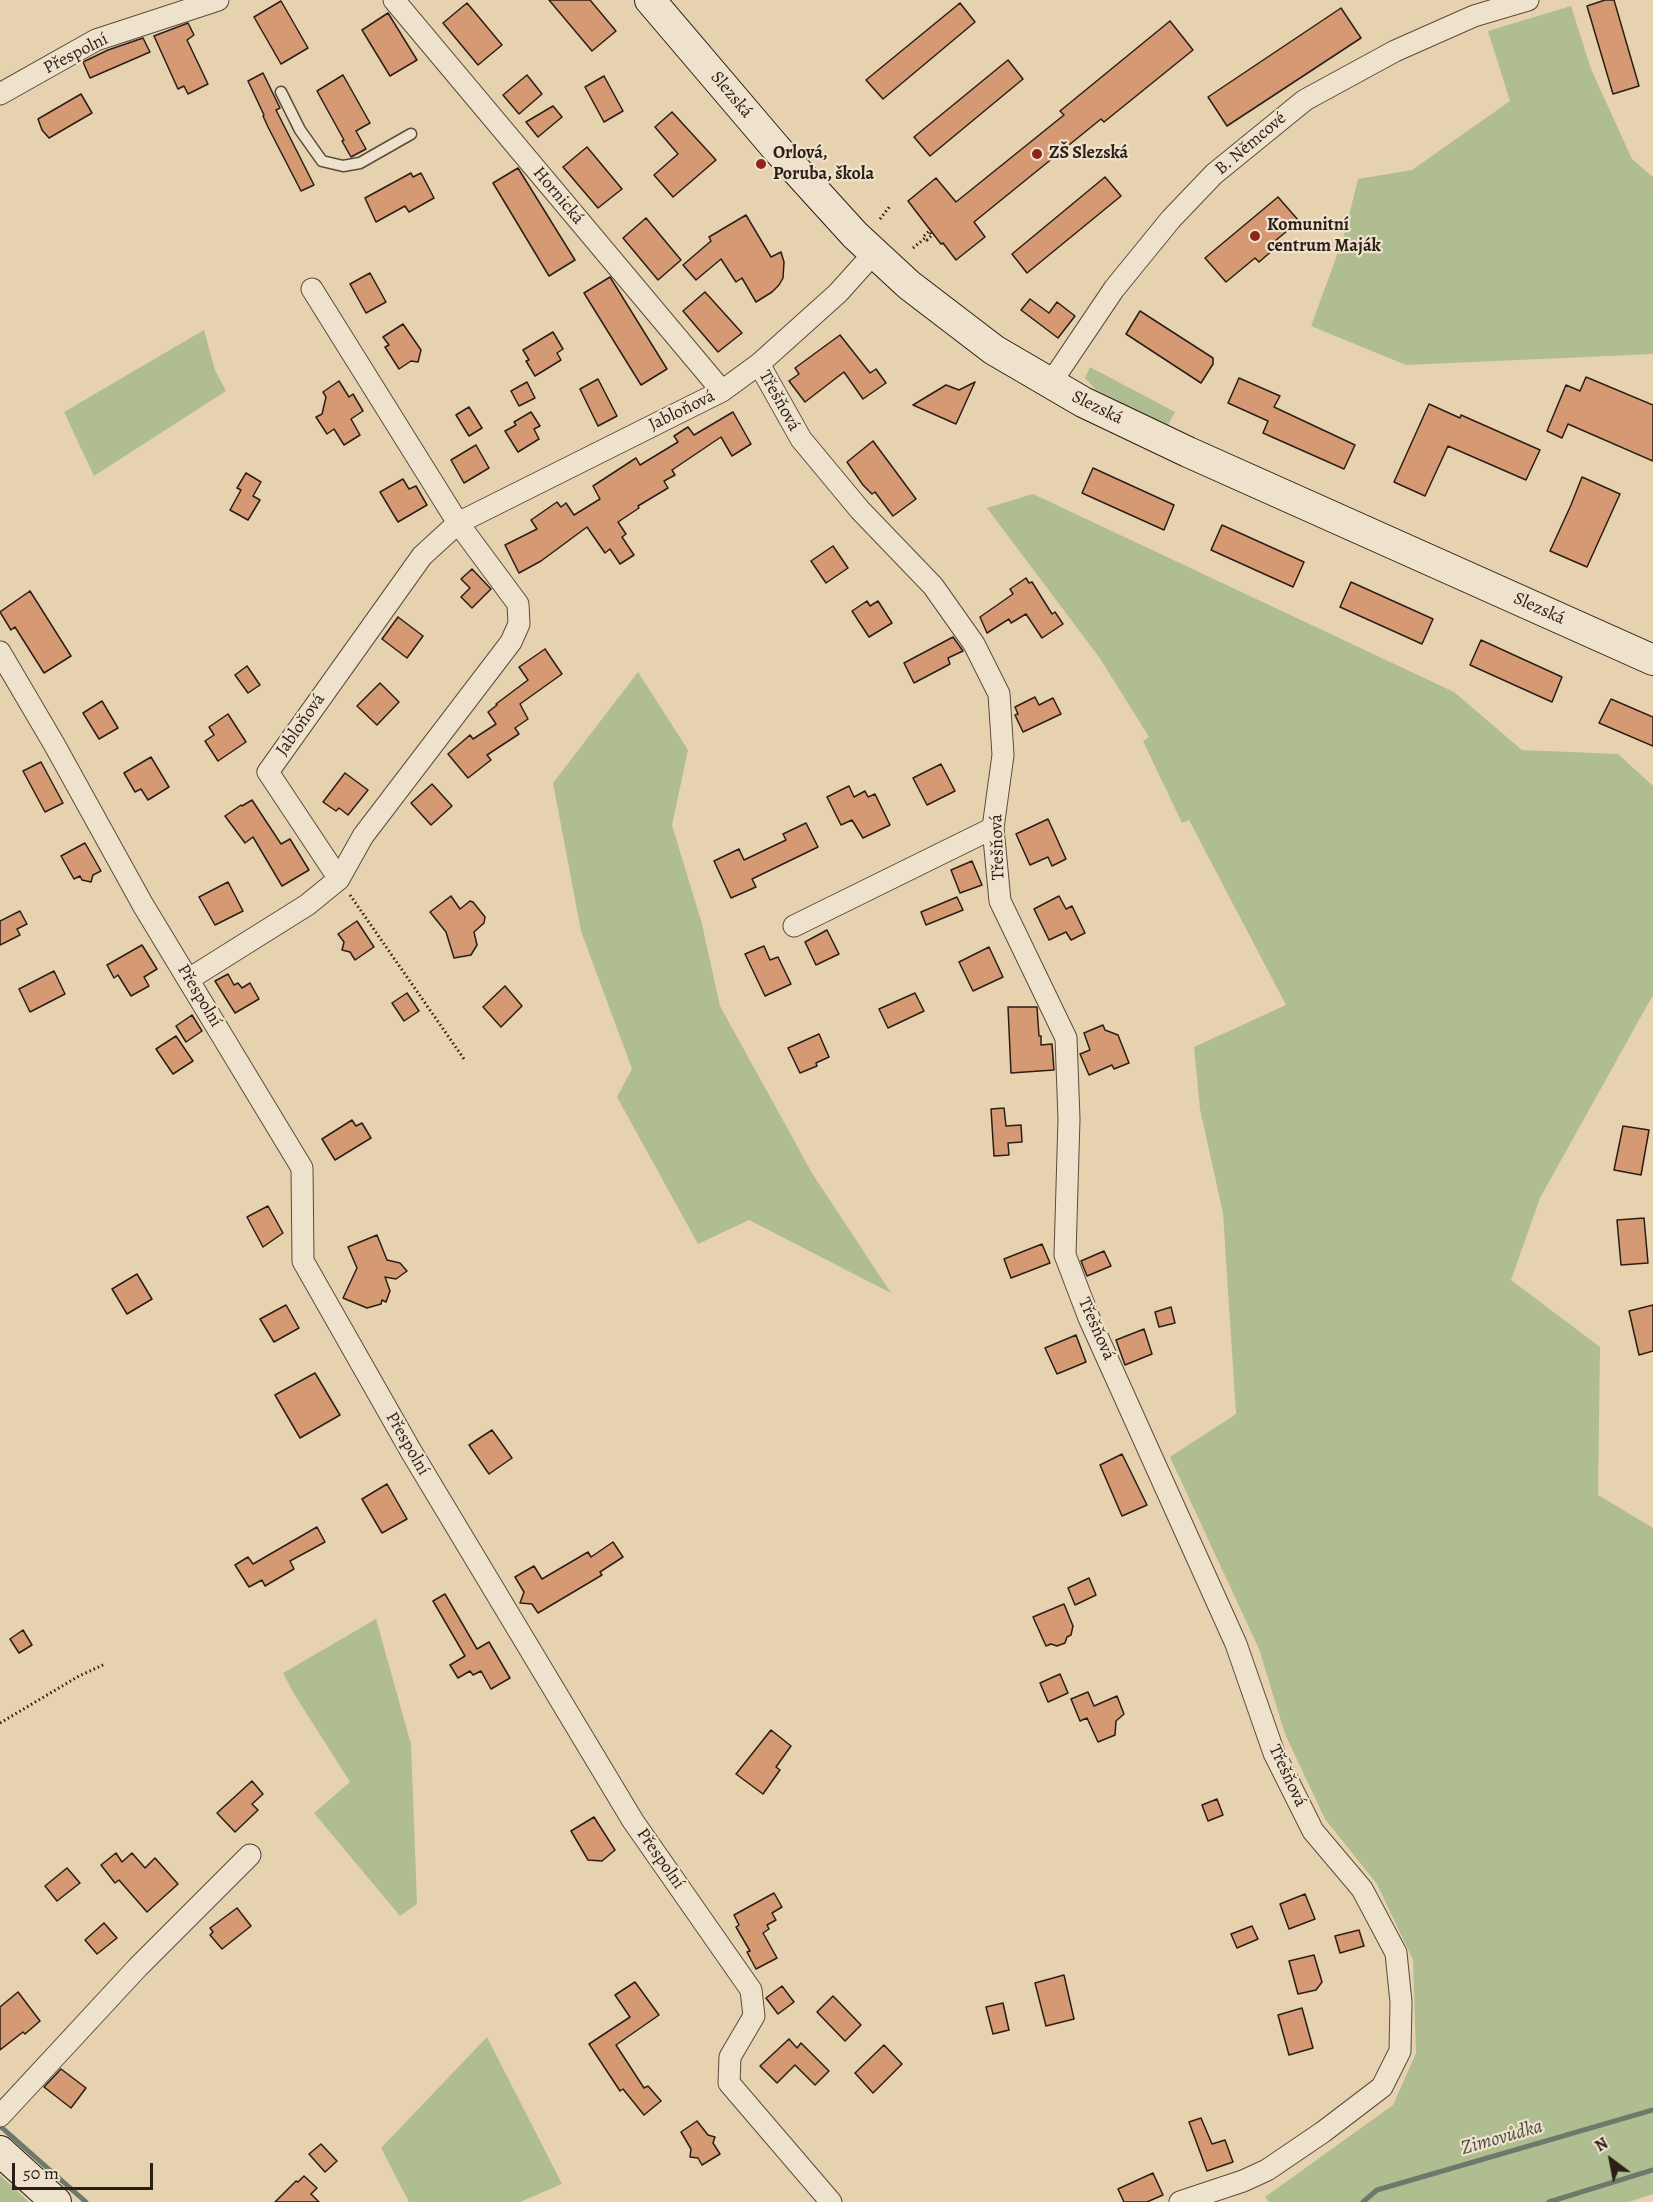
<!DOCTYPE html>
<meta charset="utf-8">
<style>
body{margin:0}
#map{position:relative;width:1653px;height:2202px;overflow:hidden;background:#e7d2b0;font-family:Alegreya,serif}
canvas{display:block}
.north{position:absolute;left:1581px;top:2130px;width:60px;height:60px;-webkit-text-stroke:4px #efe2cc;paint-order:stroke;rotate:328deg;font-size:16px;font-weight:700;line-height:24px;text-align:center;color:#2b1e15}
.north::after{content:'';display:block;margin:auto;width:21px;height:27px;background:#2b1e15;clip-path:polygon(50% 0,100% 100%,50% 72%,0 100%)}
.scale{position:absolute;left:12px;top:2163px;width:141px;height:27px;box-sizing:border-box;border:3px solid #2b1e15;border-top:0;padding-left:8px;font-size:18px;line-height:21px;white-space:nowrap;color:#2b1e15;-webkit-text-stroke:4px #efe2cc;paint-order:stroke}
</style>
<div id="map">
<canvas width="1653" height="2202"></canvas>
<div class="north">N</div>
<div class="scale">50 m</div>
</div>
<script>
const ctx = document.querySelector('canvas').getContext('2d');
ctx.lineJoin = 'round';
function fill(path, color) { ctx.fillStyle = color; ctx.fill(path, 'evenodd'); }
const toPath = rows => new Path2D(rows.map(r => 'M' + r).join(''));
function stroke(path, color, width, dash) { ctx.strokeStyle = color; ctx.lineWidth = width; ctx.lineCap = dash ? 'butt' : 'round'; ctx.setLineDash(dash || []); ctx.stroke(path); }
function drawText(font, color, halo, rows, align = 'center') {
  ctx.font = font + ' Alegreya,serif'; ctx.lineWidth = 4.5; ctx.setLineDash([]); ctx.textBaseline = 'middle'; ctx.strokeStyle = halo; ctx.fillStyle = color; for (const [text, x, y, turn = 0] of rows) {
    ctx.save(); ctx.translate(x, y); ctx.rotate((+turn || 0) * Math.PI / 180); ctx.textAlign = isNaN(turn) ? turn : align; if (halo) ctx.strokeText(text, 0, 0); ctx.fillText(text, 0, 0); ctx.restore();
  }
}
const green = toPath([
 [1571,6,1591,69,1632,159,1653,177,1653,354,1406,365,1311,326,1343,239,1358,179,1412,170,1510,101,1488,31],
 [204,330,215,370,226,391,94,476,64,412],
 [1090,367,1175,412,1167,427,1096,390,1085,378],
 [1033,494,1454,692,1522,750,1618,754,1653,786,1653,995,1540,1198,1511,1280,1600,1347,1598,1495,1653,1528,1653,2194,1629,2202,1269,2202,1265,2197,1393,2105,1416,2053,1413,1960,1377,1884,1325,1819,1285,1734,1259,1649,1170,1457,1236,1414,1223,1213,1200,1109,1194,1047,1286,1005,1189,820,1182,823,1143,741,1149,737,1099,657,987,508],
 [638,672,688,750,672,825,702,924,720,1006,812,1173,891,1293,749,1220,698,1244,617,1097,632,1069,581,931,553,783],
 [376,1619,411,1744,417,1904,400,1916,314,1813,350,1782,293,1692,283,1673],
 [487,2037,562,2184,520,2202,409,2202,381,2148],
 [0,2175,29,2202,0,2202]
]);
const stream = toPath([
 [0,2126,86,2202],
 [1363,2202,1377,2190,1653,2110],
 [1549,2202,1653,2170]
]);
const building = toPath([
 [549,0,590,0,616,31,592,51,549,0],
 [1605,0,1614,0,1639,86,1613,94,1587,6,1605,0],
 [281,1,308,48,281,64,254,17,281,1],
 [467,3,502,45,478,65,443,23,467,3],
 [960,3,975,22,883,99,866,80,960,3],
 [1341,8,1361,38,1227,126,1208,97,1341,8],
 [388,13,417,60,390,76,362,30,388,13],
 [1170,21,1193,50,1104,122,1101,119,974,222,985,237,956,260,943,243,941,244,908,201,936,178,956,202,1064,115,1060,111,1170,21],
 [188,23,194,35,187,40,208,84,188,94,184,86,178,89,154,36,188,23],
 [143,38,150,52,90,78,83,62,108,50,143,38],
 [1008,60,1023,79,930,156,914,137,1008,60],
 [263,73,280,108,276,110,314,185,301,191,268,127,263,116,264,115,248,81,263,73],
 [343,75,370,123,356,131,366,149,351,157,342,141,344,140,317,91,343,75],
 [527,75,542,94,519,114,503,95,527,75],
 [604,76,623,111,604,122,585,87,604,76],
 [81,94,92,113,49,138,42,130,38,119,81,94],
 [553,106,562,117,538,137,526,122,553,106],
 [672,112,716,160,673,197,654,175,678,154,655,127,672,112],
 [587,147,622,189,598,208,563,167,587,147],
 [518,168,575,260,549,276,493,183,518,168],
 [411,173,413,177,421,173,434,198,409,212,405,206,376,222,365,198,411,173],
 [1105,177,1121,196,1027,273,1012,254,1105,177],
 [1278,197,1299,221,1269,246,1273,250,1259,262,1255,258,1226,282,1205,258,1278,197],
 [746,215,771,257,781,252,784,262,783,278,779,285,772,292,756,302,742,278,736,282,721,259,696,280,683,265,711,241,709,237,746,215],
 [646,218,681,260,658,280,623,238,646,218],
 [370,273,386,302,366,313,350,284,370,273],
 [610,277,667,369,641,385,584,293,610,277],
 [705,292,742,333,718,352,683,311,705,292],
 [1030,299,1049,313,1057,302,1075,316,1058,338,1021,310,1030,299],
 [1140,311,1213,358,1213,364,1201,383,1126,334,1140,311],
 [403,324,421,350,418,362,411,361,399,369,385,347,389,345,383,337,403,324],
 [553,332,563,349,557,353,561,360,535,376,526,361,529,360,523,350,553,332],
 [840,335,870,373,876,369,886,383,863,399,844,372,805,402,789,381,799,374,795,368,840,335],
 [1586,377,1653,405,1653,461,1568,424,1562,438,1547,431,1566,385,1580,391,1586,377],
 [1239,378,1280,396,1274,407,1355,445,1344,469,1263,433,1268,421,1228,403,1239,378],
 [598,379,617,416,598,426,580,389,598,379],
 [339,381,349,397,353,394,363,411,351,419,360,435,344,445,334,429,327,434,316,417,322,414,326,397,323,392,339,381],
 [527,382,535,398,519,406,511,391,527,382],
 [975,382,956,424,913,405,946,385,959,390,975,382],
 [1429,404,1460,418,1461,415,1540,450,1526,480,1448,446,1425,496,1394,482,1429,404],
 [469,407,482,428,469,436,456,415,469,407],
 [531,412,540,426,534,429,539,439,518,452,505,431,516,425,514,422,531,412],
 [733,412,751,444,732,456,721,437,672,470,675,475,664,481,668,488,638,506,639,508,618,522,626,534,622,537,634,555,620,564,610,549,605,553,587,527,541,561,519,573,505,545,537,529,531,520,557,502,561,507,566,503,574,515,600,499,593,486,636,458,640,465,678,442,674,436,688,427,694,435,733,412],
 [873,441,916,499,893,516,875,492,872,494,863,485,847,462,873,441],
 [476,445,489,468,464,483,451,460,476,445],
 [1093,468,1174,505,1164,530,1082,493,1093,468],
 [246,473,261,482,253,496,260,500,248,520,230,510,241,490,237,488,246,473],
 [1582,477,1620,494,1587,567,1550,551,1571,505,1582,477],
 [403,479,409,489,416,486,427,505,398,522,380,492,403,479],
 [1222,525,1304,562,1293,587,1211,550,1222,525],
 [833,546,848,568,826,583,811,561,833,546],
 [472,569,491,589,472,608,461,597,470,588,461,579,472,569],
 [1026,578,1029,583,1032,582,1052,614,1055,612,1063,624,1042,638,1026,614,1011,623,1009,619,987,633,980,617,1013,594,1010,589,1026,578],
 [1351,582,1433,619,1422,644,1340,607,1351,582],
 [30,591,71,656,44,673,15,627,11,630,0,612,30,591],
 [867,601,870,606,878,601,892,623,869,637,852,611,867,601],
 [398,617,423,636,407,658,382,639,398,617],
 [953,637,963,651,948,658,950,664,914,683,904,663,953,637],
 [1481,640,1562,677,1552,702,1470,665,1481,640],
 [545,649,562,674,520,704,528,719,515,728,519,734,487,755,491,760,468,778,448,754,470,735,473,739,496,724,488,712,497,705,496,704,528,680,519,667,545,649],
 [247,666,260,685,248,693,235,675,247,666],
 [380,683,399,702,377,725,357,706,380,683],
 [1035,697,1039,705,1053,698,1061,714,1023,732,1015,715,1018,714,1015,707,1035,697],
 [1611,699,1653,717,1653,746,1599,723,1611,699],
 [102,701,118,728,99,739,83,713,102,701],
 [228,714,246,742,218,761,205,741,214,735,209,727,228,714],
 [151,757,169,787,148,800,141,789,135,792,124,773,151,757],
 [41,762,63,803,45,812,23,771,41,762],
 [941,764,955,791,927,805,913,778,941,764],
 [345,773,368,790,348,815,339,808,336,811,323,802,345,773],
 [432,784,452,806,431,825,411,803,432,784],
 [849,786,854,797,865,791,868,797,875,794,890,825,863,838,852,820,841,825,827,797,849,786],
 [252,800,281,844,290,839,309,870,282,886,253,837,245,843,225,816,241,805,242,806,252,800],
 [1048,819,1066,859,1052,866,1048,857,1030,865,1016,834,1048,819],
 [806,823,818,847,752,879,756,887,731,898,714,861,739,849,744,860,786,840,783,834,806,823],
 [85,843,101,871,93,875,91,882,82,880,80,876,74,879,61,856,85,843],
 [972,861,982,885,960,893,951,870,972,861],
 [228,882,243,911,215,925,199,897,228,882],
 [451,896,460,909,470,901,473,902,485,917,484,923,474,932,477,945,471,955,454,958,446,932,430,912,451,896],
 [1059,896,1066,909,1072,906,1085,933,1071,940,1066,932,1049,940,1034,909,1059,896],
 [957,897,963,910,926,925,921,912,957,897],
 [20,911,27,924,17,929,20,935,0,945,0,921,20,911],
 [357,921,374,947,355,960,350,952,342,950,344,942,338,934,357,921],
 [827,930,839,954,816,965,805,942,827,930],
 [142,945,157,969,144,977,149,986,131,996,118,975,114,978,107,965,142,945],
 [764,946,770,960,778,957,791,984,765,996,745,954,764,946],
 [989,947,1003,977,973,991,959,962,989,947],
 [54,971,65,994,30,1012,19,989,54,971],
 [228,974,234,985,238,983,242,988,250,983,259,999,235,1013,215,981,228,974],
 [505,986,522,1006,501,1027,483,1007,505,986],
 [407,993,419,1011,404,1021,392,1003,407,993],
 [915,993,924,1011,888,1028,879,1009,915,993],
 [1008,1007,1037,1007,1039,1036,1041,1036,1041,1045,1052,1044,1054,1070,1011,1073,1008,1007],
 [192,1015,202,1031,186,1042,176,1026,192,1015],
 [1103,1025,1105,1030,1118,1035,1129,1063,1114,1069,1112,1065,1089,1075,1080,1054,1090,1050,1084,1033,1103,1025],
 [819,1034,829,1057,816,1063,817,1066,800,1073,788,1048,819,1034],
 [176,1036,193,1061,173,1074,156,1049,176,1036],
 [1004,1108,1006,1126,1021,1125,1022,1142,1008,1143,1009,1155,994,1156,991,1109,1004,1108],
 [352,1120,356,1126,362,1123,371,1138,335,1160,322,1139,352,1120],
 [1623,1126,1649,1130,1641,1175,1614,1170,1623,1126],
 [268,1206,283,1233,263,1247,247,1217,268,1206],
 [1644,1218,1648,1263,1621,1265,1617,1220,1644,1218],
 [377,1235,387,1260,400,1263,407,1271,396,1279,385,1277,390,1291,386,1302,382,1300,381,1304,367,1308,343,1298,357,1268,348,1247,377,1235],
 [1042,1244,1050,1263,1011,1278,1004,1259,1042,1244],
 [1104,1251,1111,1266,1087,1276,1081,1261,1104,1251],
 [137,1274,152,1299,127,1314,112,1289,137,1274],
 [286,1305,299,1328,274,1342,260,1319,286,1305],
 [1653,1305,1653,1351,1639,1355,1629,1311,1653,1305],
 [1171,1307,1175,1323,1159,1327,1155,1312,1171,1307],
 [1144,1329,1152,1354,1125,1365,1116,1340,1144,1329],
 [1076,1335,1086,1362,1057,1374,1045,1348,1076,1335],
 [315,1373,340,1415,300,1438,275,1395,315,1373],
 [492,1430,512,1458,489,1474,469,1445,492,1430],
 [1122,1454,1147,1505,1122,1516,1100,1465,1122,1454],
 [387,1484,407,1519,382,1533,362,1499,387,1484],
 [317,1527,325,1542,290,1561,294,1569,265,1586,262,1580,249,1587,235,1565,248,1557,253,1564,317,1527],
 [613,1542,623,1557,600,1572,602,1575,538,1613,532,1604,520,1603,524,1592,515,1577,534,1566,542,1579,588,1552,591,1557,613,1542],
 [1089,1578,1096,1595,1075,1605,1068,1588,1089,1578],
 [445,1594,477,1649,489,1642,510,1678,491,1689,481,1671,473,1675,470,1671,458,1678,450,1665,465,1656,433,1601,445,1594],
 [1064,1604,1073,1626,1071,1635,1067,1637,1065,1643,1057,1646,1051,1644,1046,1646,1033,1617,1064,1604],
 [23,1630,32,1645,19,1653,10,1639,23,1630],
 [1060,1674,1068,1693,1048,1702,1040,1683,1060,1674],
 [1088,1692,1094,1706,1117,1696,1124,1714,1116,1721,1115,1735,1098,1742,1087,1718,1080,1721,1071,1699,1088,1692],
 [771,1730,791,1746,776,1767,780,1770,763,1794,736,1774,771,1730],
 [252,1781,263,1794,252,1804,258,1810,235,1832,217,1813,252,1781],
 [1217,1799,1223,1815,1208,1821,1202,1805,1217,1799],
 [594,1817,615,1850,602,1861,588,1860,571,1831,594,1817],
 [116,1853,122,1862,132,1853,145,1868,155,1858,178,1884,147,1912,119,1880,115,1883,101,1865,116,1853],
 [67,1868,80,1883,57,1901,45,1886,67,1868],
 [774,1893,782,1907,772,1913,776,1920,767,1925,769,1929,763,1933,777,1958,756,1969,747,1952,750,1951,736,1927,739,1925,734,1915,774,1893],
 [1305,1894,1315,1919,1289,1929,1280,1904,1305,1894],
 [237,1908,251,1926,222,1949,210,1935,213,1932,210,1928,237,1908],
 [104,1923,117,1938,97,1954,85,1940,104,1923],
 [1252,1926,1258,1939,1237,1948,1231,1934,1252,1926],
 [1359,1930,1364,1946,1340,1953,1335,1936,1359,1930],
 [1314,1955,1322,1982,1316,1990,1298,1994,1289,1961,1314,1955],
 [1064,1975,1074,2019,1046,2026,1035,1983,1064,1975],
 [635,1982,659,2015,616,2045,644,2088,648,2086,661,2101,644,2115,623,2089,620,2091,589,2044,630,2017,615,1995,635,1982],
 [782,1986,794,2002,778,2014,766,1998,782,1986],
 [18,1992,40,2021,25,2034,23,2032,0,2050,0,2007,18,1992],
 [833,1996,861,2025,845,2041,817,2012,833,1996],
 [1003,2003,1009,2030,993,2034,986,2007,1003,2003],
 [1302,2008,1313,2048,1289,2055,1278,2015,1302,2008],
 [789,2039,797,2048,801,2043,829,2071,815,2085,795,2065,777,2083,760,2066,789,2039],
 [884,2045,902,2064,873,2093,855,2073,884,2045],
 [61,2069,86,2088,71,2108,44,2087,61,2069],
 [1201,2118,1212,2144,1225,2140,1233,2162,1207,2171,1189,2122,1201,2118],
 [697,2121,708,2135,715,2137,713,2143,720,2154,702,2165,698,2158,690,2157,691,2149,681,2132,697,2121],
 [321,2144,337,2161,325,2172,309,2154,321,2144],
 [1153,2173,1163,2195,1147,2202,1124,2202,1118,2189,1153,2173],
 [304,2176,317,2188,311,2194,319,2202,275,2202,296,2181,298,2182,304,2176]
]);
const path = toPath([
 [880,219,890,206],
 [913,248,925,238,927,240,932,235,929,231,924,236,925,238],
 [350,895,464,1059],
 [0,1723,79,1676,105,1664]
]);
const lane = toPath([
 [281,92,300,130,322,161,343,166,360,163,411,134]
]);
const street = toPath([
 [394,0,722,391],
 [0,94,96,40,218,0],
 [759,364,801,439,860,510,933,586,974,644,999,694,1003,755,993,828,1000,901,1066,1038,1069,1119,1065,1255,1089,1318,1236,1644,1274,1753,1313,1831,1362,1889,1396,1953,1401,2002,1400,2051,1382,2087,1323,2132,1267,2170,1243,2181,1180,2202],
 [1050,384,1114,289,1171,219,1214,174,1305,100,1395,51,1474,16,1528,0],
 [0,652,54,744,143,905,302,1168,303,1261,412,1453,633,1821,751,1990,754,2016,730,2057,729,2083,831,2202],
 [339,879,268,772,422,556,458,523,722,391,759,364,838,293,874,253],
 [794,926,993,828],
 [189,979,307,905,339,879,363,836,511,642,519,624,518,604,458,523,312,289],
 [0,2116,138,1967,250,1855]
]);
const secondary = toPath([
 [650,0,776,148,855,235,909,285,994,350,1083,402,1188,452,1653,660],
 [0,2151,56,2202]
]);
const markers = [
 [1037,154,6,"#8f2418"],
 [761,164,6,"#8f2418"],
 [1255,236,6,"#8f2418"]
];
const streetNames = [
 ["Přespolní",76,54,-27],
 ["Slezská",731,95,50],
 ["B. Němcové",1251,144,-40],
 ["Hornická",558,196,50],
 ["Třešňová",779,401,61],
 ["Slezská",1097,408,26],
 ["Jabloňová",682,411,-26],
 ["Slezská",1539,609,24],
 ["Jabloňová",301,725,-55],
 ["Třešňová",998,847,-92],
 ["Přespolní",199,996,59],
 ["Třešňová",1096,1329,66],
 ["Přespolní",407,1444,60],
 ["Třešňová",1287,1776,65],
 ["Přespolní",660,1859,55]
];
const poiNames = [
 ["Orlová,",773,154],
 ["Poruba, škola",773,175],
 ["ZŠ Slezská",1049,154],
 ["Komunitní",1267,226],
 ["centrum Maják",1267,247]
];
const waterNames = [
 ["Zimovůdka",1502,2138,-16]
];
fill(green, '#b0bd90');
stroke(stream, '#6c7a6c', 5);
fill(building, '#d59a74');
stroke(building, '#2b1e15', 1.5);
stroke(lane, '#5a4b3c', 13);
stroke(street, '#5a4b3c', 23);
stroke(secondary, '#2b1e15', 32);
stroke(path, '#2b1e15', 3, [1.5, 3]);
stroke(lane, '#efe2cc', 10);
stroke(street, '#efe2cc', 21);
stroke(secondary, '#efe2cc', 30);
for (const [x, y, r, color] of markers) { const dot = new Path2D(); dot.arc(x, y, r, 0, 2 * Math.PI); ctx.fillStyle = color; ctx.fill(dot); stroke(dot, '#efe2cc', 2); }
drawText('18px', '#2b1e15', '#efe2cc', streetNames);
drawText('bold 18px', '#2b1e15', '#efe2cc', poiNames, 'left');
drawText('italic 20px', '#4c4c40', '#efe2cc', waterNames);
</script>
